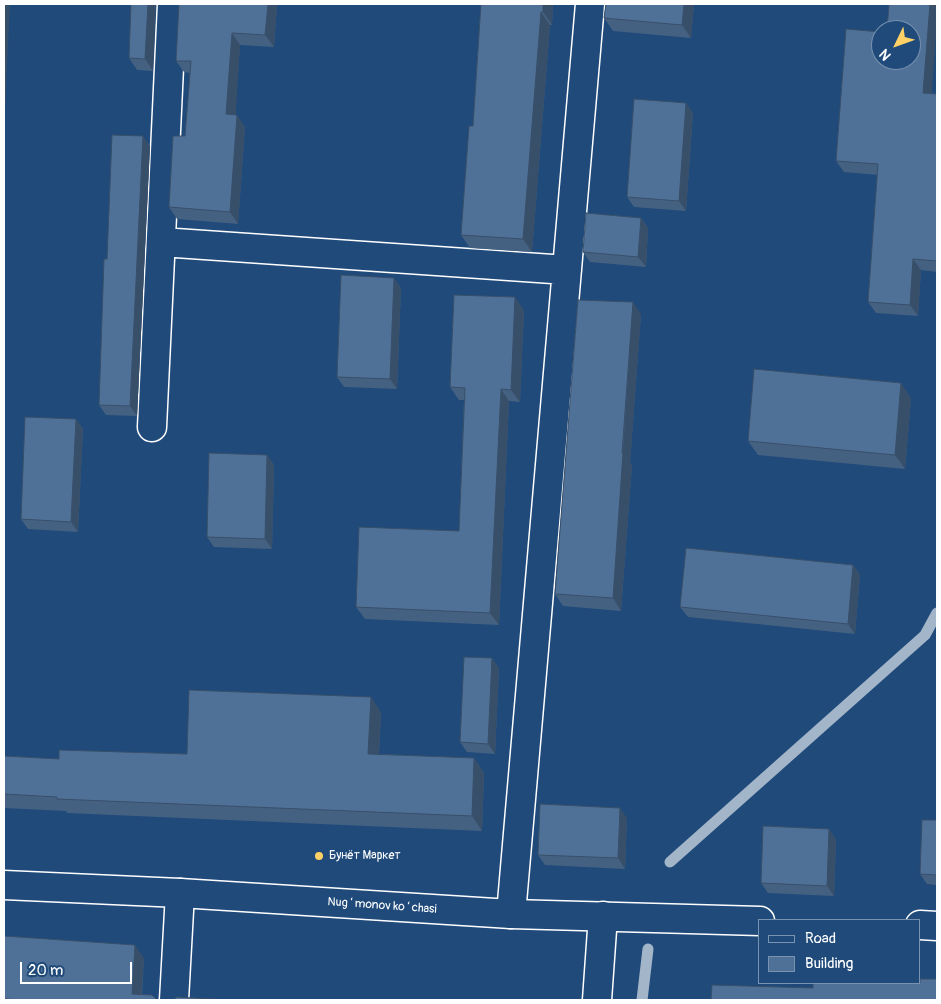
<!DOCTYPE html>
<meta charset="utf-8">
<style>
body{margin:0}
#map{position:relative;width:941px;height:1004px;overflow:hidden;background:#1f4a7a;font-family:Pangolin,sans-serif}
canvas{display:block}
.frame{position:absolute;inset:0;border:5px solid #fff;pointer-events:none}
.legend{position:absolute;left:758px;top:919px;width:162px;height:65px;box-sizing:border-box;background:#1f4a7a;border:1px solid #7992af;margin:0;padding:6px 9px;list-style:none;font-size:15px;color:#fff}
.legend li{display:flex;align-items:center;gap:10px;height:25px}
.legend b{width:25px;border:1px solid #7992af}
.north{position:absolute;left:871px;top:20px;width:50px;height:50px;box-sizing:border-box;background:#1f4a7a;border:1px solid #7992af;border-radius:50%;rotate:228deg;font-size:14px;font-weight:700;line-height:20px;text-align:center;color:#fff}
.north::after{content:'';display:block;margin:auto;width:18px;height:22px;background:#ffd166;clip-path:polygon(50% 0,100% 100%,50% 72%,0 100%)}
.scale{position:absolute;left:20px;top:962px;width:112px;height:22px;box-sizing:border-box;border:2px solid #fff;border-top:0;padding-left:6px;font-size:15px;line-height:18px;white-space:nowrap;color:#fff;-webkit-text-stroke:4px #1f4a7a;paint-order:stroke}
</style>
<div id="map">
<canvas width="941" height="1004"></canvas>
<div class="frame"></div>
<ul class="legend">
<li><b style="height:6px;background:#1f4a7a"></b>Road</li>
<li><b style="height:14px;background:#507197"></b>Building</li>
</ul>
<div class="north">N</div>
<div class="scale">20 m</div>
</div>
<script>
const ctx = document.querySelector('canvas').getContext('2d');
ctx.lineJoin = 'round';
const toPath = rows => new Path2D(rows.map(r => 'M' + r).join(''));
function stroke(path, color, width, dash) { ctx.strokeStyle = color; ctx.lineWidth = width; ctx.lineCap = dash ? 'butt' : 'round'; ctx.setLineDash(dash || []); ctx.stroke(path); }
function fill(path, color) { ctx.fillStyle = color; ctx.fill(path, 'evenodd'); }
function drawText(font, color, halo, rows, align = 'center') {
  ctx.font = font + ' Pangolin,sans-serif'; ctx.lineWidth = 5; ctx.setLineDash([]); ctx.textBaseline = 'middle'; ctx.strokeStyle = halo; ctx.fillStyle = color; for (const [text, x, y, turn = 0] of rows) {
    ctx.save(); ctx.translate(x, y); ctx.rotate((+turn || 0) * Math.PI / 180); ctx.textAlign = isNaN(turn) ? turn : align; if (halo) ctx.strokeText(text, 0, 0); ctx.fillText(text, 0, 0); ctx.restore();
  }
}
const stream = toPath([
 [670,862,925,635,937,613],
 [642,1000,648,949]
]);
const minor = toPath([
 [161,242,567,270],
 [152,427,172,4],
 [511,914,590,4],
 [174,1000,180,893],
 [597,1000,603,916]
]);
const major = toPath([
 [4,885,180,893,511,914,760,921],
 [920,925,937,926]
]);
const wall = toPath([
 [131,4,153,71,137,70,129,58],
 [179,4,277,4,274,47,240,45,235,115,245,127,238,224,177,219,169,207,185,136,190,73,184,72,176,61],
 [481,4,553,4,552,25,550,25,532,252,470,248,461,235,473,126],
 [606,4,694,4,691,38,613,31,604,18],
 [937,4,937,18,931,93,937,94,937,272,921,270,918,316,876,313,868,302,878,175,844,172,836,161,881,60],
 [693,113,686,211,634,207,627,197],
 [150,146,137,416,106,415,99,405,107,259],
 [641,218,648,228,646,267,590,262,583,252],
 [394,278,401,288,397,389,344,387,337,377],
 [524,310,520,402,509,401,499,625,365,619,356,607,459,531,464,400,459,400,450,387],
 [641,314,630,463,632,465,621,611,563,606,555,594],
 [911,398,905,469,758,455,748,441],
 [76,419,83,429,78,532,28,529,21,519],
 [267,455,274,465,272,549,214,547,207,537],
 [853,565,860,575,855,634,688,617,680,607],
 [499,668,495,754,467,752,460,742],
 [381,712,379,754,474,758,484,773,482,831,67,813,66,811,4,808,4,756,59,759,187,754],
 [627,818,625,869,545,865,538,855],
 [937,820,937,885,927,884,920,874],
 [836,839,834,896,768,893,761,883],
 [4,936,144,958,142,995,157,1000,4,1000]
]);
const shadedWall = toPath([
 [4,4,10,4,4,133],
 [148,4,156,4,153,71,145,59],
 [268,4,277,4,274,47,265,35],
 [543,4,553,4,552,25,543,12],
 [684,4,694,4,691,38,682,25],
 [930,4,937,4,937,18,931,104,923,93],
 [541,12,550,25,532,252,523,239],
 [232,33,240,45,235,126,226,114],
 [686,103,693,113,686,211,679,201],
 [237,115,245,127,238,224,230,212],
 [143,136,150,146,137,416,130,406],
 [641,218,648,228,646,267,638,257],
 [913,259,921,270,918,316,910,305],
 [394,278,401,288,397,389,390,379],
 [515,297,524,310,520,402,511,390],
 [633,302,641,314,630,463,632,465,621,611,613,598],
 [901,383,911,398,905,469,895,455],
 [501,389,509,401,499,625,490,613],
 [76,419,83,429,78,532,71,522],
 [267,455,274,465,272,549,265,539],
 [853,565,860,575,855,634,848,624],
 [492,658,499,668,495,754,488,744],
 [371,697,381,712,378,768,368,754],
 [474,758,484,773,482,831,472,816],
 [620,808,627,818,625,869,618,858],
 [829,829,836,839,834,896,827,886],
 [135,945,144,958,141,1000,132,994]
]);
const building = toPath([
 [131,4,148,4,145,59,129,58,131,4],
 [179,4,268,4,265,35,232,33,226,114,237,115,230,212,169,207,173,136,185,136,191,61,176,61,179,4],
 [481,4,543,4,543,12,541,12,523,239,461,235,469,126,473,126,481,4],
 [606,4,684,4,682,25,604,18,606,4],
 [889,4,930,4,923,93,937,94,937,261,913,259,910,305,868,302,878,164,836,161,846,29,881,32,881,60,911,60,911,30,887,30,889,4],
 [634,99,686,103,679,201,627,197,634,99],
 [112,135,143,136,130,406,99,405,104,259,107,259,112,135],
 [586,213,641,218,638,257,583,252,586,213],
 [341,275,394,278,390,379,337,377,341,275],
 [454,295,515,297,511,390,501,389,490,613,356,607,359,527,459,531,465,388,450,387,454,295],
 [578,300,633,302,622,453,623,453,613,598,555,594,578,300],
 [754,369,901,383,895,455,748,441,754,369],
 [25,417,76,419,71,522,21,519,25,417],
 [209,453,267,455,265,539,207,537,209,453],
 [686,548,853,565,848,624,680,607,686,548],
 [464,657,492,658,488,744,460,742,464,657],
 [189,690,371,697,368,754,474,758,472,816,57,799,57,797,4,794,4,756,59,759,59,750,187,754,189,690],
 [540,804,620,808,618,858,538,855,540,804],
 [922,820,937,820,937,875,920,874,922,820],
 [763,826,829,829,827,886,761,883,763,826],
 [4,936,135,945,132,994,152,995,157,1000,25,1000,4,999,4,936],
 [920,979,937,979,937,1000,711,1000,712,985,813,988,813,983,920,983,920,979],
 [177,997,229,1000,173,1000,177,997]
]);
const markers = [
 [319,856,5,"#ffd166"]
];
const poiNames = [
 ["Бунёт Маркет",329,856]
];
const streetNames = [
 ["Nugʻmonov koʻchasi",382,906,4]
];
stroke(stream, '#a3b5c8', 11);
stroke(minor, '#fff', 31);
stroke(major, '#fff', 31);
stroke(minor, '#1f4a7a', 28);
stroke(major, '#1f4a7a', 28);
fill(wall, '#456182');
fill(shadedWall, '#384f6a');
fill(building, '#507197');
stroke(building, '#384f6a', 1);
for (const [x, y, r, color] of markers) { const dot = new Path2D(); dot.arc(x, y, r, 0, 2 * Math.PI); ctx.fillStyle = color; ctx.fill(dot); stroke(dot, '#1f4a7a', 2); }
drawText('12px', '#fff', '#1f4a7a', poiNames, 'left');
drawText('12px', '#fff', '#1f4a7a', streetNames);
</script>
